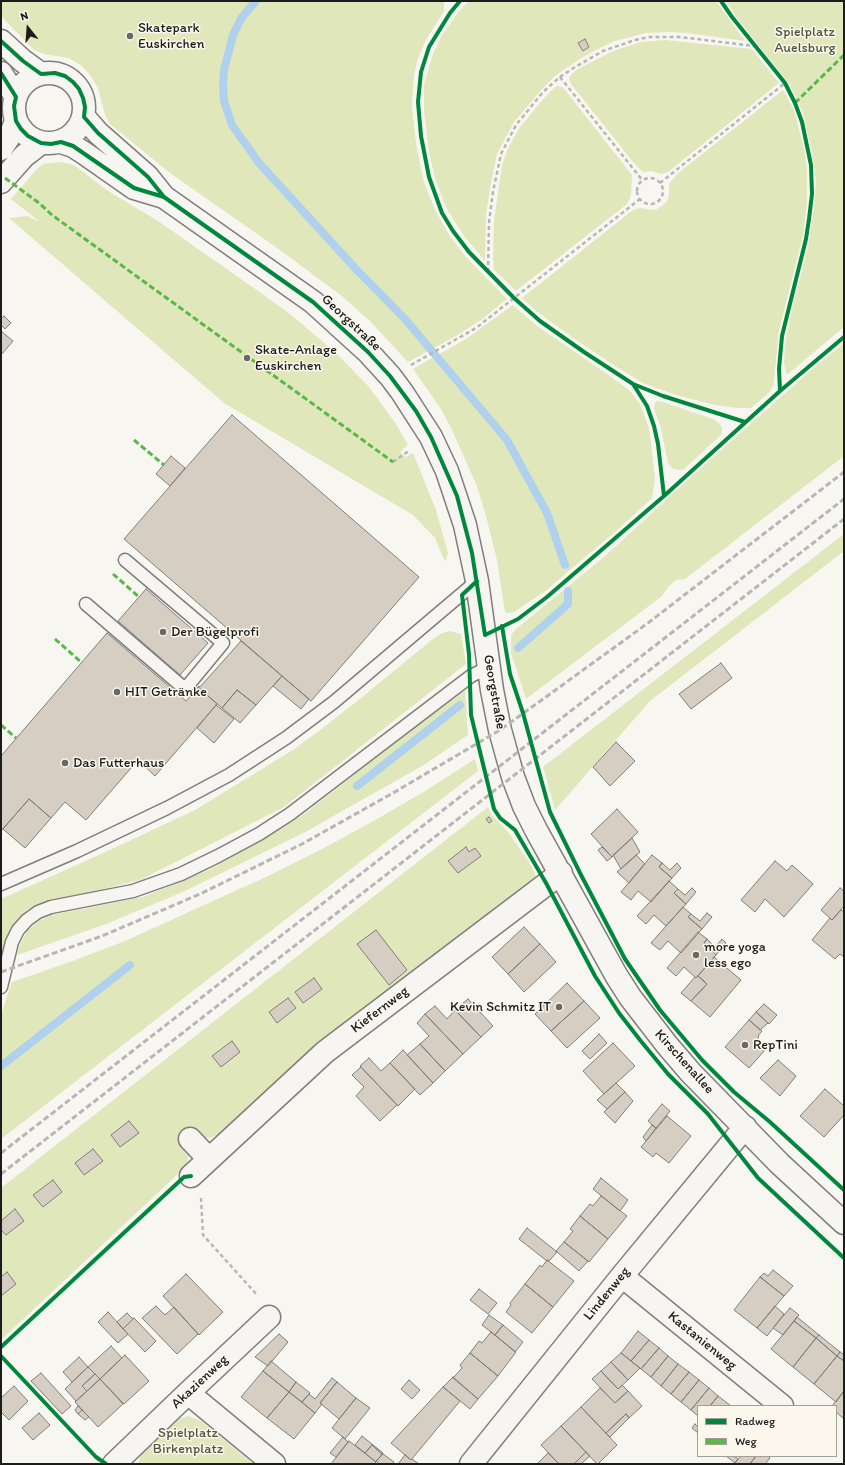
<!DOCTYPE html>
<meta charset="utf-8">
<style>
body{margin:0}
#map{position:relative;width:845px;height:1465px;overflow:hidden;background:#f8f6f0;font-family:Itim,sans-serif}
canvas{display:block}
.frame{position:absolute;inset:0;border:2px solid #1c1c1c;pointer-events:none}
.legend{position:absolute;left:697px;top:1405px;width:140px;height:52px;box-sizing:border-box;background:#fbf7ec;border:1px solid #a29f99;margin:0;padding:5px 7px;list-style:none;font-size:12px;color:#1c1c1c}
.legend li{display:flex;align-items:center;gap:8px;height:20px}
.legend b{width:20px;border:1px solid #a29f99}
.north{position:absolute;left:8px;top:8px;width:40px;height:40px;-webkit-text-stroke:3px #fbf7ec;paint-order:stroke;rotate:343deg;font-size:11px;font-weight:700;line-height:16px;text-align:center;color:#1c1c1c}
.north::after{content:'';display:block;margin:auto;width:14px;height:18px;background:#1c1c1c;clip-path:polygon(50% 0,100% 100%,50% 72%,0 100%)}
</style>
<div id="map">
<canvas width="845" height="1465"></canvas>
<div class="frame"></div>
<ul class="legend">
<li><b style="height:5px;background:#00873e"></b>Radweg</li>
<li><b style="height:5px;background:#58b947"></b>Weg</li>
</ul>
<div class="north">N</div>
</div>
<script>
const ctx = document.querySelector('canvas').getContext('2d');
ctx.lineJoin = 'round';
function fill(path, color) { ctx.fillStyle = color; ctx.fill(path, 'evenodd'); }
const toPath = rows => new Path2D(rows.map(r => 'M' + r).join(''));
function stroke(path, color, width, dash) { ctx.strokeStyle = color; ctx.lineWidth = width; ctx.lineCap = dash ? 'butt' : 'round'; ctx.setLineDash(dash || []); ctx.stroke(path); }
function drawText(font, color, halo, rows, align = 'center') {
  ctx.font = font + ' Itim,sans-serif'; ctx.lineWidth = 3; ctx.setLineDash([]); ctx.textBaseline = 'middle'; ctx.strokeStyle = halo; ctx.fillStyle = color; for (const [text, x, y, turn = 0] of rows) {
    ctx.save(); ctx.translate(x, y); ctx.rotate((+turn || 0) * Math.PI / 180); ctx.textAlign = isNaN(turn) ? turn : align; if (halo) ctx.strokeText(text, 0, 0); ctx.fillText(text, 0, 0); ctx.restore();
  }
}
const green = toPath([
 [1,1,444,1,444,11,426,40,418,58,414,75,412,107,416,143,420,164,424,182,435,210,448,233,465,256,507,299,481,320,456,336,408,362,371,322,343,297,280,250,170,173,110,124,105,115,98,88,90,75,81,65,68,58,44,54,34,50,1,16],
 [469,1,716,1,745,41,687,33,669,32,646,33,615,41,598,49,583,57,556,75,543,88,514,122,497,154,491,183,486,215,485,261,464,236,448,211,444,203,435,178,429,152,424,111,424,84,433,54,442,35,459,11],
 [726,1,844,1,844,327,788,374,786,373,784,362,785,345,790,318,809,243,814,208,816,183,813,156,803,113,790,85,737,18],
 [665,40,752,49,779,83,668,172,661,174,651,171,643,172,633,162,571,84,569,79,569,77,576,70,613,51,641,42],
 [558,86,562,87,565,90,632,175,631,196,627,204,516,291,494,270,493,255,494,220,502,165,508,148,520,127,544,98,555,87],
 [783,90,794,110,804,148,807,169,807,201,803,236,779,330,774,381,770,392,751,408,737,408,715,405,676,395,643,383,615,366,573,338,535,310,522,298,633,210,640,208,651,210,657,209,663,205,668,200,669,194,669,184,677,174],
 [61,162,74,165,108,191,158,221,261,293,290,314,335,352,369,387,396,424,408,445,400,452,406,457,413,453,436,510,448,553,445,562,435,538,413,515,224,403,9,218,27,216,40,222,11,199,37,169,43,164],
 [513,305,537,326,610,376,629,390,634,396,640,404,649,428,651,442,655,479,652,498,615,532,544,592,514,612,508,613,505,612,497,560,486,516,477,486,451,428,441,409,413,369,466,339],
 [844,343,844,456,685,579,676,580,668,587,662,596,526,699,511,653,511,635,516,629,605,556,701,468,809,372],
 [657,401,663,402,713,419,720,424,722,428,722,434,684,469,680,470,673,469,668,463,661,429,654,408,655,403],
 [844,534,844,551,650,701,555,810,543,767],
 [450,631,461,634,466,664,284,807,140,880,95,891,53,899,37,904,27,910,11,928,1,955,1,899,112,849,195,810,293,750,315,734,356,702,433,639,440,634],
 [465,691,468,735,422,766,307,831,185,891,106,924,17,955,21,942,28,930,39,921,52,915,143,897,211,869,253,845,303,815,427,718],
 [475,759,478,771,1,1139,1,1015,12,982,70,962,125,941,268,876,324,848,370,823,427,790],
 [488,807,491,814,509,833,529,862,536,876,308,1052,220,1134,209,1138,204,1138,189,1154,187,1163,180,1172,1,1340,1,1188],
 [188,1416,201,1421,253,1464,138,1464,141,1454,176,1420]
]);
const stream = toPath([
 [256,1,242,17,233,35,224,70,223,85,224,101,232,125,259,163,355,268,405,319,507,440,547,513,565,565],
 [518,648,568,604,568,591],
 [357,786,460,705],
 [1,1066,130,965]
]);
const building = toPath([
 [585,39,589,47,583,51,578,43,585,39],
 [4,316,11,323,5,329,1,325,1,319,4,316],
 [1,331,13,341,1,355,1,331],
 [232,415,419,577,311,701,124,539,232,415],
 [171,456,185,468,170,486,156,474,171,456],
 [146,589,208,643,180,675,118,621,146,589],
 [107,633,186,701,198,687,217,704,155,776,138,760,86,820,65,802,51,818,29,799,1,831,1,756,107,633],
 [241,641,282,676,256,705,237,690,222,708,198,687,199,686,200,687,241,641],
 [721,663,732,678,691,709,679,694,721,663],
 [282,676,309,699,301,709,273,686,282,676],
 [237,690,256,705,240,723,222,708,237,690],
 [216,705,234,719,214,743,197,728,216,705],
 [616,742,635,761,610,786,593,767,616,742],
 [29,799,51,818,25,848,3,829,29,799],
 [617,809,638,832,612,857,591,834,617,809],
 [489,817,492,821,489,823,486,819,489,817],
 [632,838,640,852,621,869,613,855,632,838],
 [466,847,469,852,475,848,481,856,458,873,448,861,466,847],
 [602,847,612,857,607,861,598,850,602,847],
 [636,855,645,864,629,883,617,872,636,855],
 [652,855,662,863,659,867,672,878,651,902,638,891,631,900,621,892,652,855],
 [775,861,787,871,792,865,813,884,784,917,765,899,755,912,741,900,775,861],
 [662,863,670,870,677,863,681,868,672,878,659,867,662,863],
 [669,881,678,889,674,893,686,904,666,926,654,915,646,924,637,916,669,881],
 [692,888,696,892,686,904,674,893,678,889,685,895,692,888],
 [840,888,844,891,844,906,832,920,821,910,840,888],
 [683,907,691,914,688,917,702,929,681,953,668,941,660,950,651,943,683,907],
 [841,910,844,912,844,957,840,954,835,959,812,940,830,918,832,920,841,910],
 [707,913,712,917,702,929,688,917,691,914,700,921,707,913],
 [524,927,540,944,508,974,492,957,524,927],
 [376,930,407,970,389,985,357,944,376,930],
 [698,932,707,939,704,943,716,955,696,978,684,967,676,976,667,968,698,932],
 [707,939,715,947,722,939,726,943,716,955,704,943,707,939],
 [540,944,556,962,524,992,508,974,540,944],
 [714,957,741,980,710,1017,691,1001,707,984,698,976,714,957],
 [698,976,707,984,691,1001,681,993,695,977,696,978,698,976],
 [314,978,322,989,303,1003,295,992,314,978],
 [567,983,584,1001,551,1031,535,1014,567,983],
 [288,998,296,1008,277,1023,269,1012,288,998],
 [468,999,493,1026,481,1037,455,1010,468,999],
 [584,1001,600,1018,567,1048,551,1031,584,1001],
 [764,1004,777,1015,769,1024,756,1012,764,1004],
 [435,1006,447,1019,455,1010,481,1037,463,1054,425,1014,435,1006],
 [756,1012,768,1023,760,1030,749,1020,756,1012],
 [425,1014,463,1054,445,1071,420,1044,429,1036,417,1023,425,1014],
 [749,1020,762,1031,758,1036,759,1037,756,1041,765,1050,749,1068,725,1047,749,1020],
 [599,1034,607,1043,590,1059,582,1051,599,1034],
 [232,1041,240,1052,221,1067,212,1056,232,1041],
 [613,1043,635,1066,604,1094,583,1071,613,1043],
 [420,1044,445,1071,433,1083,407,1055,420,1044],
 [403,1050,433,1083,420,1095,390,1063,403,1050],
 [369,1058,381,1071,390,1063,415,1089,398,1106,360,1066,369,1058],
 [778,1060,796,1076,780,1096,760,1078,778,1060],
 [361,1067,397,1105,380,1121,356,1096,364,1087,352,1075,361,1067],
 [616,1083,625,1092,607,1109,597,1100,616,1083],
 [825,1089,844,1106,844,1115,824,1137,800,1116,825,1089],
 [625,1092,633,1101,615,1123,604,1112,625,1092],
 [662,1104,670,1111,656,1128,648,1121,662,1104],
 [667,1116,691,1136,669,1163,656,1153,653,1157,641,1147,667,1116],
 [129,1121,139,1133,120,1147,111,1135,129,1121],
 [652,1125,656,1128,646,1141,643,1137,652,1125],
 [93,1149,103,1161,84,1175,75,1163,93,1149],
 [601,1178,628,1200,620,1211,593,1189,601,1178],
 [53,1180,62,1192,43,1207,33,1195,53,1180],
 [601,1196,627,1216,608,1239,580,1216,590,1204,593,1206,601,1196],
 [15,1209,24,1221,6,1235,1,1230,1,1221,15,1209],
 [580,1216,608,1239,589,1262,564,1242,573,1231,570,1229,580,1216],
 [527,1228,557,1252,549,1261,547,1261,519,1239,527,1228],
 [564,1242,588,1261,579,1271,556,1251,564,1242],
 [547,1260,574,1281,553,1307,525,1284,540,1265,542,1267,547,1260],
 [773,1270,793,1286,784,1296,760,1277,764,1273,768,1276,773,1270],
 [7,1272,16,1284,1,1296,1,1277,7,1272],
 [186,1274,223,1312,199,1335,163,1296,186,1274],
 [760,1277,784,1296,757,1328,734,1310,760,1277],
 [525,1284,553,1307,532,1333,506,1312,511,1305,510,1303,525,1284],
 [479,1289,497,1303,488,1314,470,1300,479,1289],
 [156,1306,165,1315,174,1307,198,1334,177,1354,142,1318,156,1306],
 [775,1306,784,1314,767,1336,757,1328,775,1306],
 [790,1308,799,1315,783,1335,773,1328,790,1308],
 [108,1312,128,1334,118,1343,98,1322,108,1312],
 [127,1313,133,1319,123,1329,117,1322,127,1313],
 [489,1315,503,1325,495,1335,482,1325,489,1315],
 [797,1317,819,1335,816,1338,794,1321,797,1317],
 [134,1318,156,1341,145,1352,123,1329,134,1318],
 [794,1321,816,1338,793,1367,771,1349,794,1321],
 [503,1325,523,1342,515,1352,495,1335,503,1325],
 [638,1331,649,1340,631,1361,621,1353,638,1331],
 [491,1332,516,1352,498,1376,470,1353,479,1341,482,1343,491,1332],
 [279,1334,288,1342,268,1366,255,1357,279,1334],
 [819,1335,840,1352,837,1356,816,1338,819,1335],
 [816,1338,837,1356,814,1384,793,1367,816,1338],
 [649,1340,659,1348,641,1369,631,1361,649,1340],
 [111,1346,122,1358,100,1379,88,1367,111,1346],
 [659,1348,668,1356,651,1377,641,1369,659,1348],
 [840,1352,844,1355,844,1361,837,1356,840,1352],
 [470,1353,498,1376,478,1399,453,1378,462,1368,460,1365,470,1353],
 [621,1353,640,1368,628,1380,611,1362,621,1353],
 [125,1355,149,1381,124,1404,100,1379,125,1355],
 [668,1356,678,1364,661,1386,651,1377,668,1356],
 [837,1356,844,1361,844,1391,836,1402,814,1384,837,1356],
 [79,1357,88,1367,72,1382,63,1372,79,1357],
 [271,1361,296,1382,289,1392,263,1371,271,1361],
 [611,1362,628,1380,618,1389,601,1371,611,1362],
 [678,1364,689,1372,671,1394,661,1386,678,1364],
 [88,1367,95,1374,82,1386,87,1391,76,1401,65,1389,88,1367],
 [263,1371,289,1392,267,1418,241,1397,263,1371],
 [601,1371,618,1389,622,1385,628,1391,615,1403,592,1379,601,1371],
 [689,1372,699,1380,681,1402,671,1394,689,1372],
 [41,1373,71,1406,62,1414,31,1381,41,1373],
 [95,1374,100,1379,87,1391,82,1386,95,1374],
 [453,1377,478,1399,470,1409,443,1387,453,1377],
 [332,1378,337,1382,320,1403,322,1404,315,1413,302,1402,309,1394,315,1399,332,1378],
 [100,1379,123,1404,98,1427,75,1402,100,1379],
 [409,1380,420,1390,412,1399,401,1389,409,1380],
 [699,1380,709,1388,691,1410,681,1402,699,1380],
 [296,1382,310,1393,302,1402,289,1392,296,1382],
 [337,1382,356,1398,339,1419,320,1403,337,1382],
 [14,1386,28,1401,9,1420,1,1412,1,1398,14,1386],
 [443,1387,460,1401,411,1460,391,1443,443,1387],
 [600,1388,615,1403,628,1391,642,1406,629,1418,626,1414,606,1433,581,1407,600,1388],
 [709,1388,718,1396,710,1406,698,1406,698,1416,691,1410,709,1388],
 [844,1391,844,1419,836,1412,836,1406,832,1406,844,1391],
 [289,1392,315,1413,294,1439,267,1418,289,1392],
 [718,1396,731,1406,710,1406,718,1396],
 [356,1398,370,1408,345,1439,332,1428,356,1398],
 [78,1406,82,1410,78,1414,75,1410,78,1406],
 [581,1407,617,1445,598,1464,597,1464,561,1426,581,1407],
 [82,1410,89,1417,85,1420,78,1414,82,1410],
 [39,1413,50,1425,33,1440,22,1428,39,1413],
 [626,1414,629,1418,610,1437,606,1433,626,1414],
 [695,1424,698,1427,698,1433,692,1428,695,1424],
 [561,1426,586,1452,574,1464,559,1464,541,1445,561,1426],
 [362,1436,383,1453,382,1454,372,1445,365,1453,355,1445,362,1436],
 [343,1437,348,1442,336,1457,330,1453,343,1437],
 [349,1441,376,1462,374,1464,331,1464,349,1441],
 [372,1445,382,1454,376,1462,365,1453,372,1445],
 [586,1452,590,1456,581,1464,574,1464,586,1452],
 [548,1453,559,1464,537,1464,548,1453],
 [383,1454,394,1462,392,1464,379,1464,376,1461,383,1454],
 [405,1455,411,1460,412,1459,419,1464,398,1464,405,1455],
 [726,1456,734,1456,738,1459,735,1463,726,1456],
 [741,1456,756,1456,750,1464,734,1464,741,1456],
 [756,1456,768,1456,770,1458,765,1464,750,1464,756,1456]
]);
const path = toPath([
 [560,77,643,181],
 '637 191a13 13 0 1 1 26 0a13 13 0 1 1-26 0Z',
 [660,183,785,83],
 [488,272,489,222,493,192,501,154,516,125,543,92,560,77,575,67,603,51,635,40,649,37,680,37,754,46],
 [411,365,476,328,640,199],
 [393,462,410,450],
 [201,1198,203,1235,258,1296]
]);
const service = toPath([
 [86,604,185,689,223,643,125,560],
 [1,884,77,851,167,808,229,775,286,738,334,702,477,581],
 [1,987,12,942,18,930,27,920,38,912,51,907,133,891,181,874,218,856,259,834,290,814,471,676,489,667]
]);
const minor = toPath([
 [1,41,23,61,41,74],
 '14 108a35 35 0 1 1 70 0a35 35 0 1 1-70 0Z',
 [1,73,16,97],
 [84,117,98,133,148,177,164,197,313,302,368,352,390,376,402,392,431,437,447,471,465,525,477,581,492,690,500,730,513,777,524,806,536,830,616,975,630,997,667,1045,691,1073,780,1164,844,1223],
 [61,142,73,146,84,153,134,188,164,197],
 [1,149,11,134,16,121],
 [1,182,24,156,41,143],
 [190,1139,208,1158],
 [191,1176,325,1052,561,873],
 [622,1276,782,1406],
 [188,1393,274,1464],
 [114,1464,188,1393,269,1317],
 [471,1464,622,1276,745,1127]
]);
const rail = toPath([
 [1,972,102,936,200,894,302,844,393,793,500,730,550,694,648,623,844,472],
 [1,1153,844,499],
 [1,1174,844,519]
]);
const quiet = toPath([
 [795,103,844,55],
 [5,178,39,203,52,215,393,462],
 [134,440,164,465],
 [113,574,139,597],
 [55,639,82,663],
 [1,725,16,738]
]);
const cycleway = toPath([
 [460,1,450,13,429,47,421,72,418,102,421,136,429,177,442,213,453,231,469,252,514,298,540,321,584,352,633,384,663,396,745,422],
 [721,1,732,17,785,83,795,103,802,122,811,165,812,194,809,219,806,239,782,336,779,369,780,391],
 [1,41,23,61,41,74,55,73,65,76,73,82,79,89,83,98,85,107,84,117,98,133,148,177,164,197,313,302,368,352,390,376,416,411,431,437,457,496,472,553,485,635,518,619,547,597,664,496,780,391,844,337],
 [1,73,16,97,14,106,16,121,21,129,28,136,41,143,51,144,61,142,73,146,134,188,164,197],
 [633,384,647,406,654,426,658,444,664,496],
 [477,581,462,595,469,654,471,715,494,809,500,818,515,830,546,883,595,976,619,1013,640,1040,668,1074,708,1114,758,1178,844,1258],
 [502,626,510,674,523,713,550,812,580,873,625,959,660,1010,702,1060,734,1092,770,1122,844,1190],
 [1,1347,184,1177,191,1176],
 [1,1356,96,1457,106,1464]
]);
const markers = [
 [130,36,4,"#696866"],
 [247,358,4,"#696866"],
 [163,632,4,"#696866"],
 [117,692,4,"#696866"],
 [65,763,4,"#696866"],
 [696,955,4,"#696866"],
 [559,1007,4,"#696866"],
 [745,1045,4,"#696866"]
];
const poiNames = [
 ["Skatepark",138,28],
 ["Euskirchen",138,44],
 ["Skate-Anlage",255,350],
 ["Euskirchen",255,366],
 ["Der Bügelprofi",171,632],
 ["HIT Getränke",125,692],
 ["Das Futterhaus",73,763],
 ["more yoga",704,947],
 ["less ego",704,963],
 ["Kevin Schmitz IT",551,1007,"right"],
 ["RepTini",753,1045]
];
const parkNames = [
 ["Spielplatz",805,32],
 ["Auelsburg",805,48],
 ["Spielplatz",188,1433],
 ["Birkenplatz",188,1449]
];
const streetNames = [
 ["Georgstraße",351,323,43],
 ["Georgstraße",494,692,80],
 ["Kiefernweg",380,1010,-37],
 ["Kirschenallee",684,1062,48],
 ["Lindenweg",607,1294,-51],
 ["Kastanienweg",702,1341,39],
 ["Akazienweg",200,1382,-43]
];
fill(green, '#dfe7bb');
stroke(stream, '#b0d1ed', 8);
fill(building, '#d6cec3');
stroke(building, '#7f7e7b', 1);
stroke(service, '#7f7e7b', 15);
stroke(minor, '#7f7e7b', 25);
stroke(path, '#b7b6b4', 2.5, [4, 3]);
stroke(service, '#f6f5f1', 12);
stroke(minor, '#f6f5f1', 22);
stroke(rail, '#b7b6b4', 3, [6, 3]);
stroke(quiet, '#58b947', 3, [6, 3]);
stroke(cycleway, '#00873e', 4);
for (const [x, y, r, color] of markers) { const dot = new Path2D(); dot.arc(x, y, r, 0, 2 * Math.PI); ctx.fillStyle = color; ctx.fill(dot); stroke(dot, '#fbf7ec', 1.5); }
drawText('14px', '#1c1c1c', '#fbf7ec', poiNames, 'left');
drawText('14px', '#51553e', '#fbf7ec', parkNames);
drawText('14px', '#1c1c1c', '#fbf7ec', streetNames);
</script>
